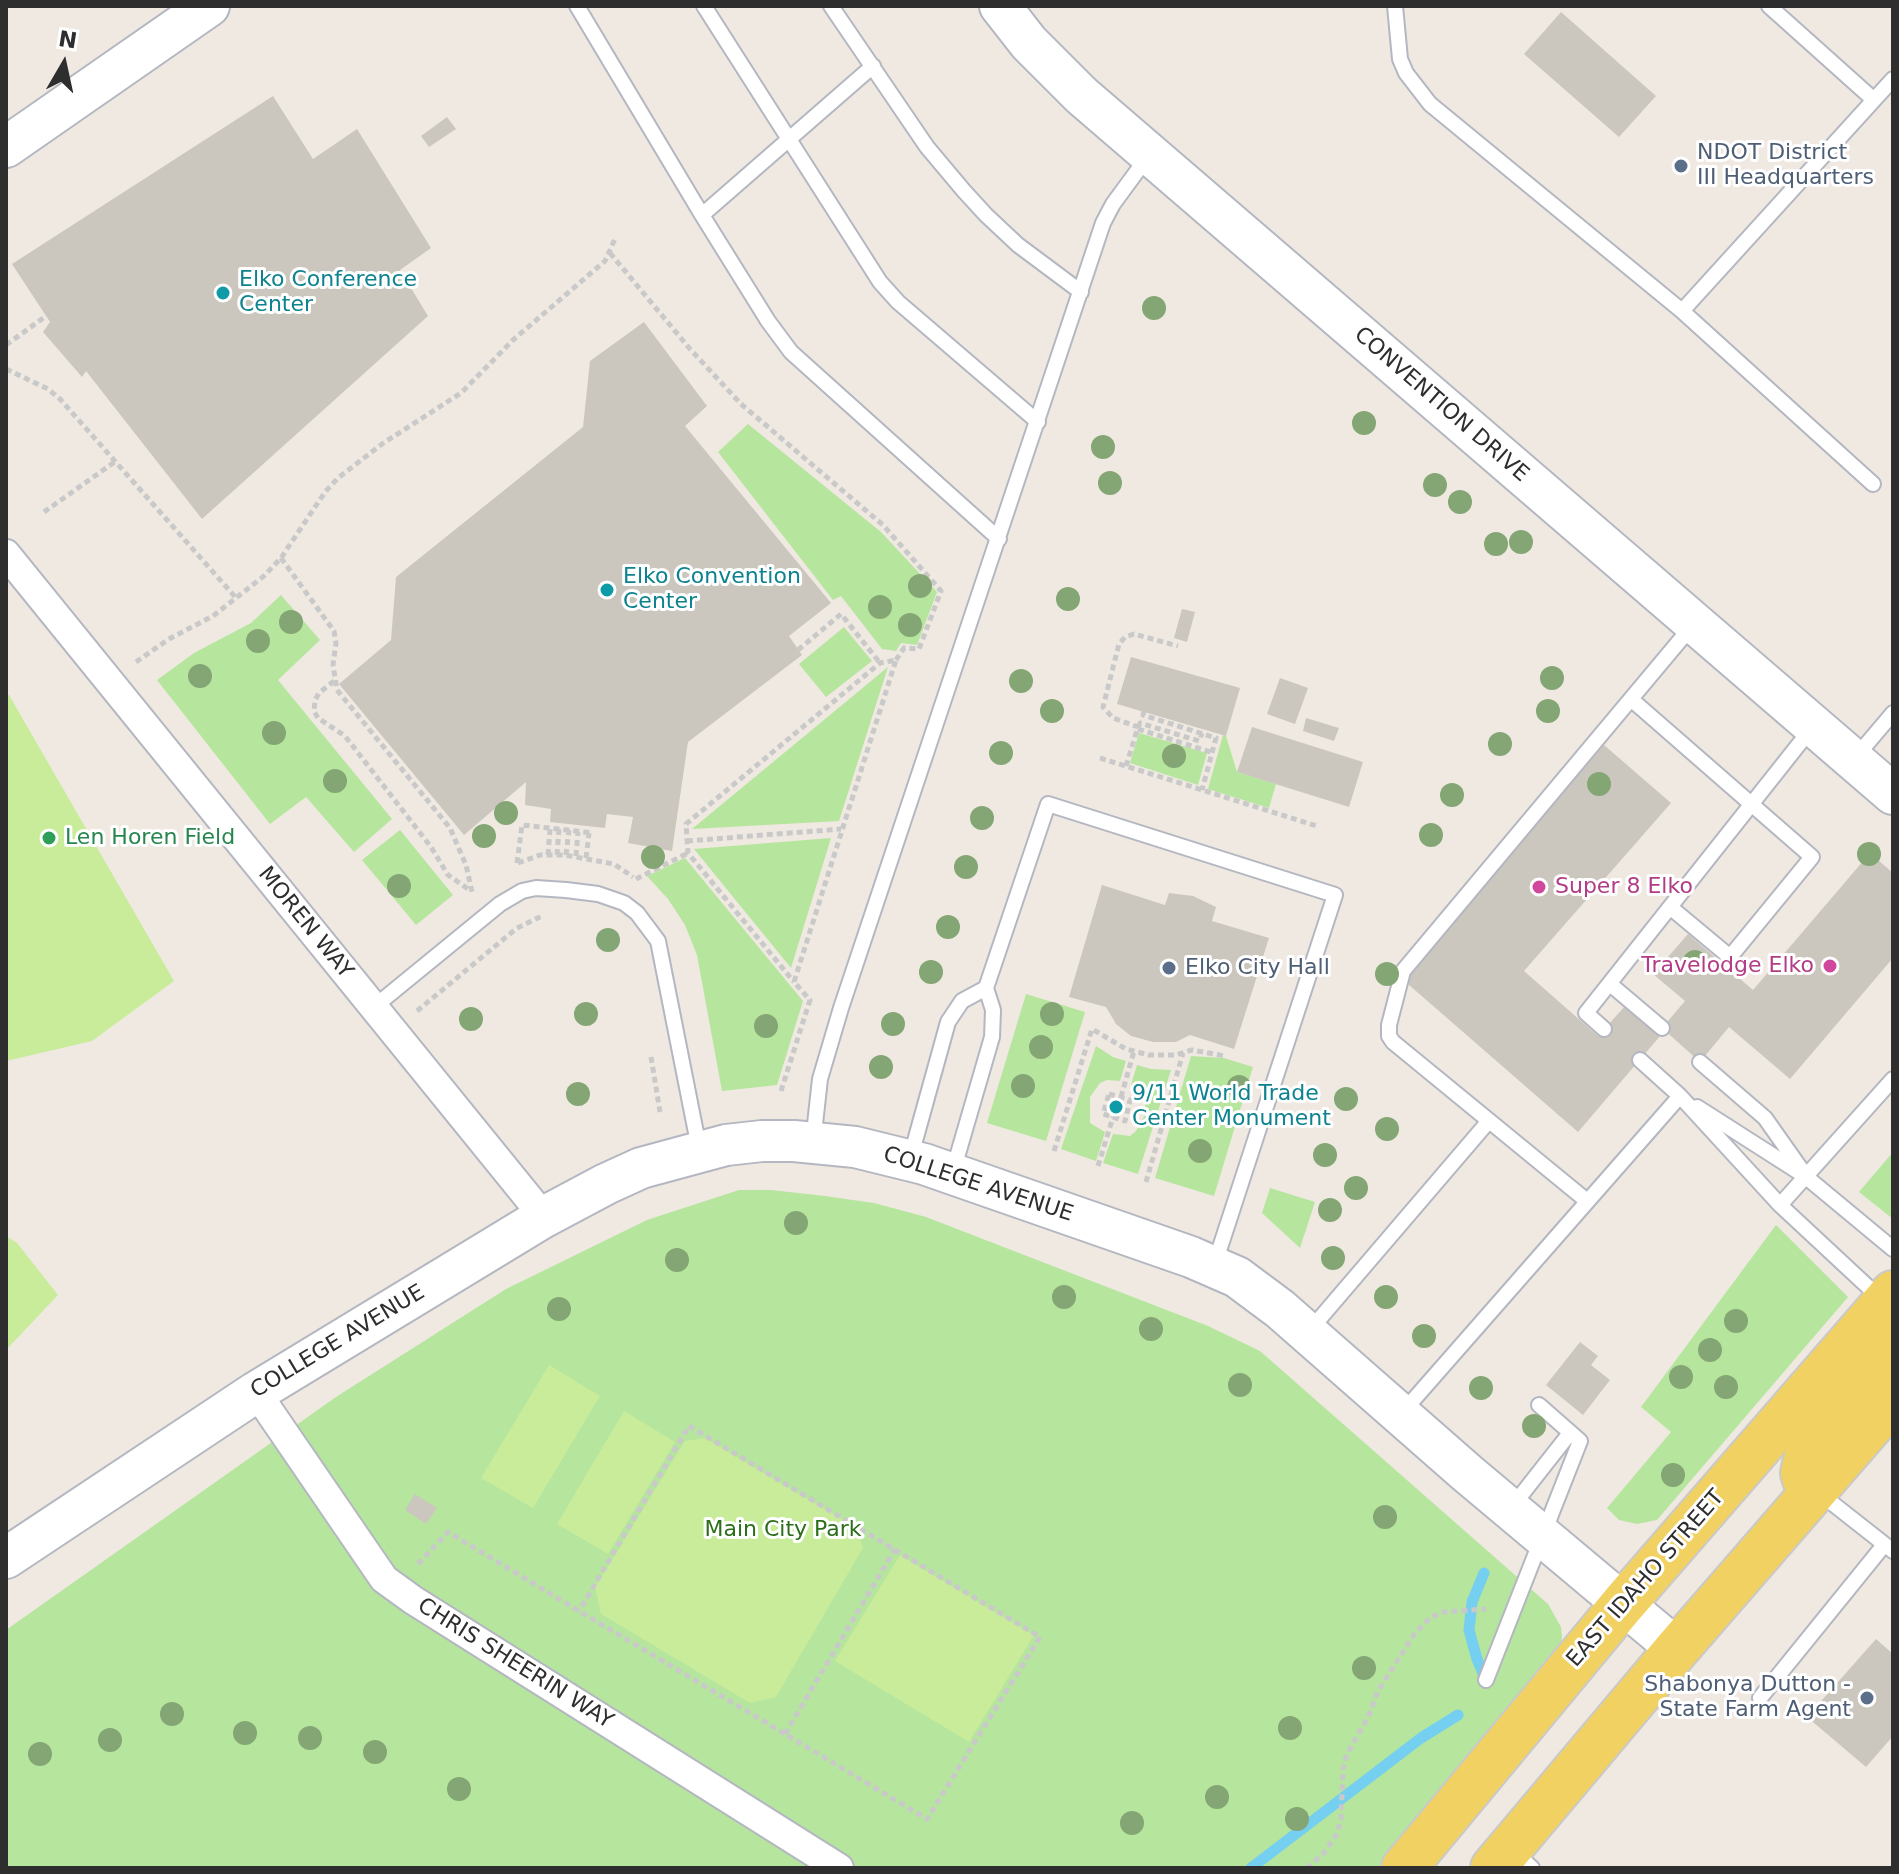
<!DOCTYPE html>
<style>
body{margin:0}
#map{position:relative;width:1899px;height:1874px;overflow:hidden;background:#efe9e1;font-family:"DejaVu Sans",sans-serif}
canvas{display:block}
.frame{position:absolute;inset:0;border:8px solid #2e2e2e;pointer-events:none}
.north{position:absolute;left:24px;top:24px;width:80px;height:80px;-webkit-text-stroke:6px #fff;paint-order:stroke;rotate:9deg;font-size:22px;font-weight:700;line-height:32px;text-align:center;color:#2e2e2e}
.north::after{content:'';display:block;margin:auto;width:28px;height:36px;background:#2e2e2e;clip-path:polygon(50% 0,100% 100%,50% 72%,0 100%)}
</style>
<div id="map">
<canvas width="1899" height="1874"></canvas>
<div class="frame"></div>
<div class="north">N</div>
</div>
<script>
const ctx = document.querySelector('canvas').getContext('2d');
ctx.lineJoin = 'round';
function fill(path, color) { ctx.fillStyle = color; ctx.fill(path, 'evenodd'); }
const toPath = rows => new Path2D(rows.map(r => 'M' + r).join(''));
function stroke(path, color, width, dash) { ctx.strokeStyle = color; ctx.lineWidth = width; ctx.lineCap = dash ? 'butt' : 'round'; ctx.setLineDash(dash || []); ctx.stroke(path); }
function drawText(font, color, halo, rows, align = 'center') {
  ctx.font = font + ' "DejaVu Sans",sans-serif'; ctx.lineWidth = 6; ctx.setLineDash([]); ctx.textBaseline = 'middle'; ctx.strokeStyle = halo; ctx.fillStyle = color; for (const [text, x, y, turn = 0] of rows) {
    ctx.save(); ctx.translate(x, y); ctx.rotate((+turn || 0) * Math.PI / 180); ctx.textAlign = isNaN(turn) ? turn : align; if (halo) ctx.strokeText(text, 0, 0); ctx.fillText(text, 0, 0); ctx.restore();
  }
}
const green = toPath([
 [748,424,881,532,937,592,917,645,901,643,896,651,882,649,841,596,833,600,718,452],
 [281,595,320,640,278,680,392,819,354,852,306,797,270,824,157,680,194,653,251,623],
 [844,627,872,661,826,697,799,664],
 [888,667,839,821,692,829],
 [1139,733,1207,753,1198,785,1130,763],
 [1223,735,1226,736,1237,772,1276,784,1269,808,1208,789],
 [400,830,453,895,416,925,362,860],
 [831,838,791,968,694,849],
 [685,858,803,1001,777,1085,722,1091,697,955,685,925,668,899,647,876],
 [1026,994,1085,1012,1046,1141,987,1123],
 [1096,1046,1113,1057,1126,1061,1120,1081,1107,1080,1100,1083,1090,1097,1090,1123,1105,1132,1096,1161,1061,1149],
 [1191,1056,1224,1058,1253,1067,1214,1196,1155,1178],
 [1137,1065,1151,1069,1171,1070,1138,1174,1103,1163,1113,1134,1130,1136,1136,1131,1145,1115,1145,1098,1141,1091,1131,1085],
 [1893,1152,1893,1219,1859,1192],
 [1270,1188,1315,1202,1300,1248,1262,1213],
 [739,1190,771,1190,825,1196,874,1203,926,1217,1208,1326,1260,1351,1548,1604,1561,1627,1562,1637,1560,1652,1386,1868,6,1868,6,1630,336,1397,506,1289,647,1220],
 [1776,1225,1848,1297,1657,1520,1637,1524,1619,1520,1607,1508,1671,1432,1641,1407]
]);
const pitch = toPath([
 [6,695,9,695,174,981,92,1041,6,1061],
 [6,1236,17,1243,58,1295,6,1350],
 [549,1365,600,1396,533,1508,481,1478],
 [624,1411,675,1442,608,1554,557,1524],
 [705,1438,857,1528,863,1548,776,1697,750,1703,601,1614,595,1587,685,1441],
 [900,1555,1034,1635,969,1742,835,1661]
]);
const stream = toPath([
 [1484,1573,1472,1602,1469,1630,1477,1659,1486,1680],
 [1251,1868,1421,1738,1458,1715]
]);
const building = toPath([
 [1561,12,1656,96,1619,137,1524,54],
 [273,96,313,159,357,129,431,248,400,270,428,316,202,519,86,371,82,377,43,332,50,322,12,264],
 [447,117,456,129,429,147,421,136],
 [644,322,707,406,685,426,831,603,789,636,802,655,688,742,672,851,628,843,633,817,607,814,605,828,550,822,551,809,525,805,526,782,464,835,339,684,391,640,396,577,583,427,590,361],
 [1182,609,1195,612,1187,642,1174,638],
 [1131,657,1240,688,1226,736,1117,704],
 [1280,678,1308,688,1295,724,1267,714],
 [1306,718,1339,728,1334,741,1303,731],
 [1252,727,1363,762,1349,807,1237,772],
 [1604,745,1671,803,1524,971,1598,1036,1626,1005,1661,1035,1578,1132,1401,978],
 [1870,853,1893,873,1893,958,1790,1079,1729,1027,1700,1062,1662,1028,1685,1001,1653,974,1688,934,1753,990],
 [1102,885,1165,905,1169,893,1193,896,1216,907,1212,921,1269,938,1234,1049,1190,1035,1176,1042,1153,1042,1131,1036,1116,1024,1106,1007,1069,997],
 [1580,1342,1598,1356,1591,1365,1610,1380,1583,1415,1546,1385],
 [415,1494,437,1508,426,1524,405,1510],
 [1876,1639,1893,1654,1893,1736,1866,1767,1807,1717]
]);
const path = toPath([
 [610,253,690,349,741,404,883,525,941,591,919,649,904,648,896,660],
 [6,345,46,316],
 [6,369,48,389,60,399,237,599],
 [44,512,116,461],
 [281,558,334,631,336,643,333,665,337,690,450,828,466,865,472,892],
 [798,650,841,614,880,663],
 [136,662,169,639,213,616,264,576,281,558,325,492,338,478,382,444,461,393,513,340,605,261,615,239],
 [334,681,319,693,315,700,314,711,318,718,345,736,431,847,448,875,471,891],
 [1144,711,1143,715,1216,738,1202,790],
 [1138,727,1140,723,1199,741,1202,733],
 [1138,729,1211,752],
 [1100,758,1317,826],
 [1126,766,1138,727,1113,718,1103,707,1119,644,1125,637,1134,634,1178,646],
 [687,841,841,829],
 [548,855,550,829],
 [557,855,559,829],
 [566,855,569,830],
 [576,856,578,832],
 [586,858,589,833],
 [517,863,522,825,593,833],
 [518,863,540,855,565,855,614,864,633,877],
 [636,879,688,853],
 [417,1011,517,928,542,916],
 [651,1057,660,1112],
 [781,1091,810,1000,794,982,896,660,880,663,686,824,688,853,794,982],
 [1109,1094,1130,1100,1125,1121,1103,1114,1109,1094],
 [1121,1097,1134,1051],
 [1054,1151,1092,1029,1126,1049,1149,1055,1176,1055,1192,1050,1225,1056],
 [1098,1166,1113,1117],
 [1146,1182,1183,1053],
 [418,1564,448,1532,579,1611,785,1734,927,1819,1040,1637,689,1426,579,1611],
 [785,1734,895,1549],
 [1307,1868,1324,1853,1337,1834,1341,1819,1343,1769,1347,1754,1368,1717,1378,1691,1415,1633,1430,1618,1443,1612,1486,1609]
]);
const lane = toPath([
 [577,6,702,215,768,321,791,352,999,539],
 [704,6,880,282,898,302,1038,422],
 [831,6,927,147,964,191,986,215,1018,245,1081,292],
 [1395,6,1400,59,1406,73,1430,104,1682,311,1873,484],
 [1769,6,1874,100],
 [702,215,873,66],
 [1682,311,1893,79],
 [1632,700,1812,857,1730,957,1670,907],
 [1854,759,1893,713],
 [1610,984,1662,1028],
 [374,1007,500,904,522,891,536,888,566,890,598,894,624,903,637,913,658,941,699,1148],
 [1604,1029,1586,1013,1811,729],
 [1640,1060,1680,1096,1780,1205,1881,1299],
 [1700,1062,1765,1118,1801,1169],
 [1697,1107,1805,1176,1893,1249],
 [813,1142,820,1079,841,1008,1103,223,1113,204,1149,155],
 [910,1159,948,1022,962,1001,986,988],
 [953,1171,992,1037,993,1010,986,988,1048,804,1335,895,1214,1266],
 [1587,1201,1393,1042,1389,1036,1389,1025,1403,971,1692,626],
 [1780,1205,1893,1079],
 [1310,1330,1488,1122],
 [1401,1414,1680,1096],
 [1818,1492,1893,1551],
 [1511,1508,1570,1433],
 [1486,1680,1580,1441,1539,1405],
 [1760,1698,1884,1545],
 [1513,1851,1532,1868]
]);
const street = toPath([
 [6,554,544,1217],
 [256,1392,384,1579,413,1600,839,1868]
]);
const secondary = toPath([
 [1000,6,1029,43,1081,95,1893,794],
 [6,147,209,6],
 [6,1558,256,1392,544,1217,606,1184,641,1168,726,1145,762,1141,794,1141,855,1147,924,1164,1191,1257,1237,1277,1280,1309,1467,1473,1677,1649]
]);
const primary = toPath([
 [1815,1490,1805,1480,1803,1473,1807,1455,1893,1345],
 [1404,1868,1623,1604,1893,1293],
 [1493,1868,1677,1649,1893,1400]
]);
const trees = [
 [1154,308],
 [1364,423],
 [1103,447],
 [1110,483],
 [1435,485],
 [1460,502],
 [1521,542],
 [1496,544],
 [920,586],
 [1068,599],
 [880,607],
 [291,622],
 [910,625],
 [258,641],
 [200,676],
 [1552,678],
 [1021,681],
 [1052,711],
 [1548,711],
 [274,733],
 [1500,744],
 [1001,753],
 [1174,756],
 [335,781],
 [1599,784],
 [1452,795],
 [506,813],
 [982,818],
 [1431,835],
 [484,836],
 [1869,854],
 [653,857],
 [966,867],
 [399,886],
 [948,927],
 [608,940],
 [1695,962],
 [931,972],
 [1387,974],
 [586,1014],
 [1052,1014],
 [471,1019],
 [893,1024],
 [766,1026],
 [1041,1047],
 [881,1067],
 [1023,1086],
 [1239,1087],
 [578,1094],
 [1346,1099],
 [1387,1129],
 [1200,1151],
 [1325,1155],
 [1356,1188],
 [1330,1210],
 [796,1223],
 [1333,1258],
 [677,1260],
 [1064,1297],
 [1386,1297],
 [559,1309],
 [1736,1321],
 [1151,1329],
 [1424,1336],
 [1710,1350],
 [1681,1377],
 [1240,1385],
 [1726,1387],
 [1481,1388],
 [1534,1426],
 [1673,1475],
 [1385,1517],
 [1364,1668],
 [172,1714],
 [1290,1728],
 [245,1733],
 [310,1738],
 [110,1740],
 [375,1752],
 [40,1754],
 [459,1789],
 [1217,1797],
 [1297,1819],
 [1132,1823]
];
const markers = [
 [1681,166,8,"#5c6f8a"],
 [223,293,8,"#0f9aa8"],
 [607,590,8,"#0f9aa8"],
 [49,838,8,"#2e9e5b"],
 [1539,887,8,"#d1479c"],
 [1830,966,8,"#d1479c"],
 [1169,968,8,"#5c6f8a"],
 [1116,1107,8,"#0f9aa8"],
 [1867,1698,8,"#5c6f8a"]
];
const serviceNames = [
 ["NDOT District",1697,153],
 ["III Headquarters",1697,178],
 ["Elko City Hall",1185,968],
 ["Shabonya Dutton -",1851,1685,"right"],
 ["State Farm Agent",1851,1710,"right"]
];
const cultureNames = [
 ["Elko Conference",239,280],
 ["Center",239,305],
 ["Elko Convention",623,577],
 ["Center",623,602],
 ["9/11 World Trade",1132,1094],
 ["Center Monument",1132,1119]
];
const streetNames = [
 ["CONVENTION DRIVE",1441,405,41],
 ["MOREN WAY",305,923,51],
 ["COLLEGE AVENUE",978,1185,18],
 ["COLLEGE AVENUE",338,1342,-31],
 ["EAST IDAHO STREET",1646,1579,-49],
 ["CHRIS SHEERIN WAY",515,1664,32]
];
const leisureNames = [
 ["Len Horen Field",65,838]
];
const hotelNames = [
 ["Super 8 Elko",1555,887],
 ["Travelodge Elko",1814,966,"right"]
];
const parkNames = [
 ["Main City Park",783,1530]
];
fill(green, '#b6e59e');
fill(pitch, '#c9ec9a');
stroke(stream, '#75cff0', 11);
fill(building, '#cbc7bf');
stroke(lane, '#b4b7c1', 18);
stroke(street, '#b4b7c1', 32);
stroke(secondary, '#b4b7c1', 44);
stroke(primary, '#c9c9c9', 48);
stroke(path, '#c9c9c9', 5, [6, 4]);
stroke(lane, '#fff', 14);
stroke(street, '#fff', 28);
stroke(secondary, '#fff', 40);
stroke(primary, '#f2d163', 44);
ctx.fillStyle = '#84a574';
for (const [x, y] of trees) { ctx.beginPath(); ctx.arc(x, y, 12, 0, 2 * Math.PI); ctx.fill(); }
for (const [x, y, r, color] of markers) { const dot = new Path2D(); dot.arc(x, y, r, 0, 2 * Math.PI); ctx.fillStyle = color; ctx.fill(dot); stroke(dot, '#fff', 3); }
drawText('22px', '#4e5e75', '#fff', serviceNames, 'left');
drawText('22px', '#0d838f', '#fff', cultureNames, 'left');
drawText('22px', '#2e2e2e', '#fff', streetNames);
drawText('22px', '#27864d', '#fff', leisureNames, 'left');
drawText('22px', '#b23c85', '#fff', hotelNames, 'left');
drawText('22px', '#2c6e1b', '#fff', parkNames);
</script>
